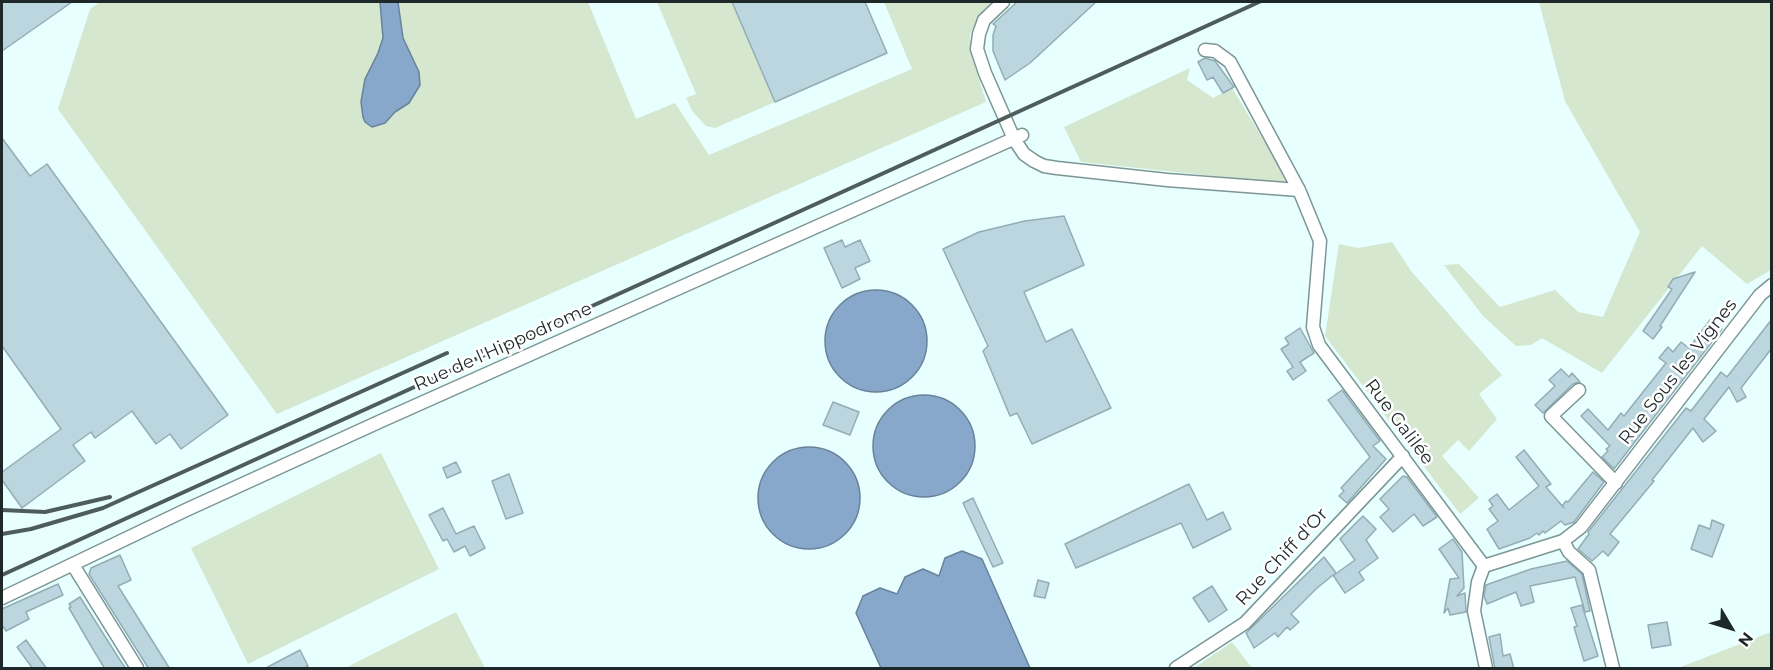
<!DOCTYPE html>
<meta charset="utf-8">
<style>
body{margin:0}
#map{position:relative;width:1773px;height:670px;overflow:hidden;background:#e7fffe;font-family:Montserrat,sans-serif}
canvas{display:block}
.frame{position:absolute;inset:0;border:3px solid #1e2828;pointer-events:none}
.north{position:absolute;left:1701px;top:598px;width:60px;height:60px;-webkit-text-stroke:4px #fff;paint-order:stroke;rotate:128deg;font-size:16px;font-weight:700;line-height:24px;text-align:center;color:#1e2828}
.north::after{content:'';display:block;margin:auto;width:21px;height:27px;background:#1e2828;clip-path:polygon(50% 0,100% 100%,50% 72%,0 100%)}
</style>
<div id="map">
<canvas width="1773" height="670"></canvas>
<div class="frame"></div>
<div class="north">N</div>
</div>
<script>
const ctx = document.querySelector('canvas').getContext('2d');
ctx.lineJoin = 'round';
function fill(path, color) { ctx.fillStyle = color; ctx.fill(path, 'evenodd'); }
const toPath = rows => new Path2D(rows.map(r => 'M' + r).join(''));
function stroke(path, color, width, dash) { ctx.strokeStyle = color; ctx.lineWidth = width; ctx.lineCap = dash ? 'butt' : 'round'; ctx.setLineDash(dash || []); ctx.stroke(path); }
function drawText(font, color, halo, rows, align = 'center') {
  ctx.font = font + ' Montserrat,sans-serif'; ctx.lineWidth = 5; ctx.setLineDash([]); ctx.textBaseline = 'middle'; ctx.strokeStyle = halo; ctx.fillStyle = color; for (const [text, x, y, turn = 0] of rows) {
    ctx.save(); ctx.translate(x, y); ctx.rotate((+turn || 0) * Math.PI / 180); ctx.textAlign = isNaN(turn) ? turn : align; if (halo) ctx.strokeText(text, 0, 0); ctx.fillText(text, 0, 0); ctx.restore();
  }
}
const green = toPath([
 [100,2,588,2,636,119,675,103,709,155,912,69,884,2,993,2,979,16,970,34,970,50,986,102,277,414,58,109,90,9],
 [657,2,732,2,775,102,715,128,706,126,693,112,686,98,696,94],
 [1539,2,1771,2,1771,270,1747,284,1702,246,1602,373,1542,338,1531,345,1516,346,1483,316,1444,265,1459,264,1500,307,1555,290,1578,312,1603,317,1640,232,1565,101],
 [1190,68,1187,80,1213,98,1232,88,1290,184,1081,162,1064,127],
 [1392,242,1411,271,1502,375,1479,394,1497,419,1469,451,1458,440,1442,456,1479,498,1460,514,1325,336,1339,244,1358,248],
 [381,453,439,569,248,664,191,548],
 [456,612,485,668,345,668],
 [1771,632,1771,668,1678,668],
 [1232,642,1252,668,1194,668]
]);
const water = toPath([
 [380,2,398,2,403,38,419,72,420,85,409,103,395,112,385,123,372,127,365,122,363,117,361,102,365,79,378,53,383,38,380,2],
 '825 341a51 51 0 1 1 102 0a51 51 0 1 1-102 0Z',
 '873 446a51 51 0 1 1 102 0a51 51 0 1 1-102 0Z',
 '758 498a51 51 0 1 1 102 0a51 51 0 1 1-102 0Z',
 [962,551,982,559,1030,668,881,668,856,613,863,596,880,588,897,594,905,577,923,569,939,576,945,558,962,551]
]);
const building = toPath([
 [2,2,72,2,2,51,2,2],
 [732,2,865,2,887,53,775,102,732,2],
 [1017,2,1096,2,1030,63,1005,80,993,51,993,35,996,26,993,24,1017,2],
 [1205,58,1215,61,1234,87,1223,93,1213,77,1207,80,1198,62,1205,58],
 [2,138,30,176,47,164,228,415,181,449,170,434,156,444,132,411,95,438,91,432,73,445,85,461,22,508,2,480,2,472,61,429,2,346,2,138],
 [1064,216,1084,265,1024,292,1046,342,1072,329,1111,408,1032,444,1017,413,1010,416,983,351,988,346,943,249,979,232,1025,221,1064,216],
 [842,240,845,247,860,240,870,261,855,268,860,279,842,288,824,248,842,240],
 [1695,272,1660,326,1662,327,1653,339,1643,331,1672,289,1668,287,1673,279,1695,272],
 [1772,319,1772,348,1741,388,1746,397,1737,402,1729,387,1704,419,1716,431,1703,442,1693,428,1652,480,1654,481,1610,534,1619,542,1608,556,1603,551,1592,561,1578,549,1589,534,1588,532,1686,408,1691,411,1721,372,1727,377,1772,319],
 [1710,320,1722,329,1614,469,1602,457,1608,451,1606,449,1610,446,1581,416,1588,409,1608,430,1621,413,1624,416,1666,363,1659,358,1668,347,1673,352,1681,342,1689,348,1710,320],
 [1300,328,1314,353,1300,362,1306,371,1293,380,1287,371,1293,367,1281,349,1289,344,1285,338,1300,328],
 [1561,369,1569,377,1572,373,1580,382,1573,384,1543,413,1535,405,1555,386,1549,380,1561,369],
 [1342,390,1380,441,1373,446,1386,459,1347,503,1339,496,1344,491,1341,488,1370,457,1328,400,1342,390],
 [833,402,859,412,850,435,823,425,833,402],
 [1524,450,1551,484,1546,487,1564,508,1562,506,1566,501,1568,502,1593,472,1604,482,1574,522,1565,525,1561,521,1545,533,1543,531,1539,535,1537,533,1530,538,1499,549,1487,529,1498,521,1489,509,1493,506,1489,500,1497,494,1509,510,1539,486,1516,457,1524,450],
 [456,462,461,472,447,478,443,468,456,462],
 [509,474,523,513,506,519,492,481,509,474],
 [1403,476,1407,477,1437,517,1423,526,1414,514,1393,532,1380,517,1389,509,1380,499,1403,476],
 [1189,484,1207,520,1223,512,1231,529,1193,548,1181,523,1076,568,1065,544,1189,484],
 [973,498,1003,563,993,567,963,503,973,498],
 [443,508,456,534,474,526,485,548,470,556,465,546,454,552,447,539,443,541,429,515,443,508],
 [1363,516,1376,529,1366,540,1378,558,1359,572,1364,580,1345,593,1333,575,1316,589,1291,614,1299,622,1290,630,1287,627,1278,637,1275,633,1254,648,1246,633,1324,557,1336,573,1334,575,1355,560,1340,539,1363,516],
 [1712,520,1724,525,1712,557,1691,549,1699,525,1710,529,1712,520],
 [1453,539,1462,552,1464,588,1457,596,1465,593,1466,612,1450,615,1448,608,1444,613,1450,579,1459,578,1439,549,1453,539],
 [120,555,131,580,118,586,170,669,149,669,89,574,91,568,120,555],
 [1567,561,1582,574,1590,611,1585,612,1575,577,1530,586,1534,602,1521,606,1516,592,1487,604,1484,596,1486,585,1531,569,1567,561],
 [1038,580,1049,583,1045,598,1034,596,1038,580],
 [58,584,63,595,26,612,29,619,6,631,2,625,2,609,58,584],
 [1212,586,1227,610,1209,622,1193,598,1212,586],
 [80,597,118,657,126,669,105,669,94,651,69,608,71,607,69,604,80,597],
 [1582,605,1598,656,1584,661,1574,627,1577,626,1571,608,1582,605],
 [1667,622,1671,645,1652,648,1648,625,1667,622],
 [1500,634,1503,656,1510,654,1514,669,1495,669,1489,637,1500,634],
 [26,640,47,669,33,669,17,647,26,640],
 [300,650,308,666,302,669,264,669,300,650]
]);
const street = toPath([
 [1003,2,984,20,979,34,977,49,985,73,1014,139,1024,154,1034,161,1044,166,1057,168,1167,180,1299,190],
 [1205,50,1215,51,1230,62,1299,190,1320,241,1313,327,1319,345,1484,566],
 [1579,390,1551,416,1616,483],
 [1563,541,1569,552,1589,570,1613,668],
 [73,565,137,668],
 [1484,566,1563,541,1581,527,1760,295,1772,285],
 [1484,566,1478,582,1474,611,1486,668],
 [2,598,186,510,381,421,1022,135],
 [1176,668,1245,623,1403,456]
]);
const rail = toPath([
 [2,510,45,512,110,497],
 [2,534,31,529,103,508,447,353],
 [2,575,1259,2]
]);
const streetNames = [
 ["Rue de l'Hippodrome",503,347,-24],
 ["Rue Sous les Vignes",1678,372,-52],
 ["Rue Galilée",1399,422,53],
 ["Rue Chiff d'Or",1282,557,-47]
];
fill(green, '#d5e7ce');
fill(water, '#88a8cb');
stroke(water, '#68829a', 1.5);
fill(building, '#bcd6df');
stroke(building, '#93acb5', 1.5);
stroke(street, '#7b9695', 15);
stroke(street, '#fff', 12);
stroke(rail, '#4f5c5c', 4);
drawText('18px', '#1e2828', '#fff', streetNames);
</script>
